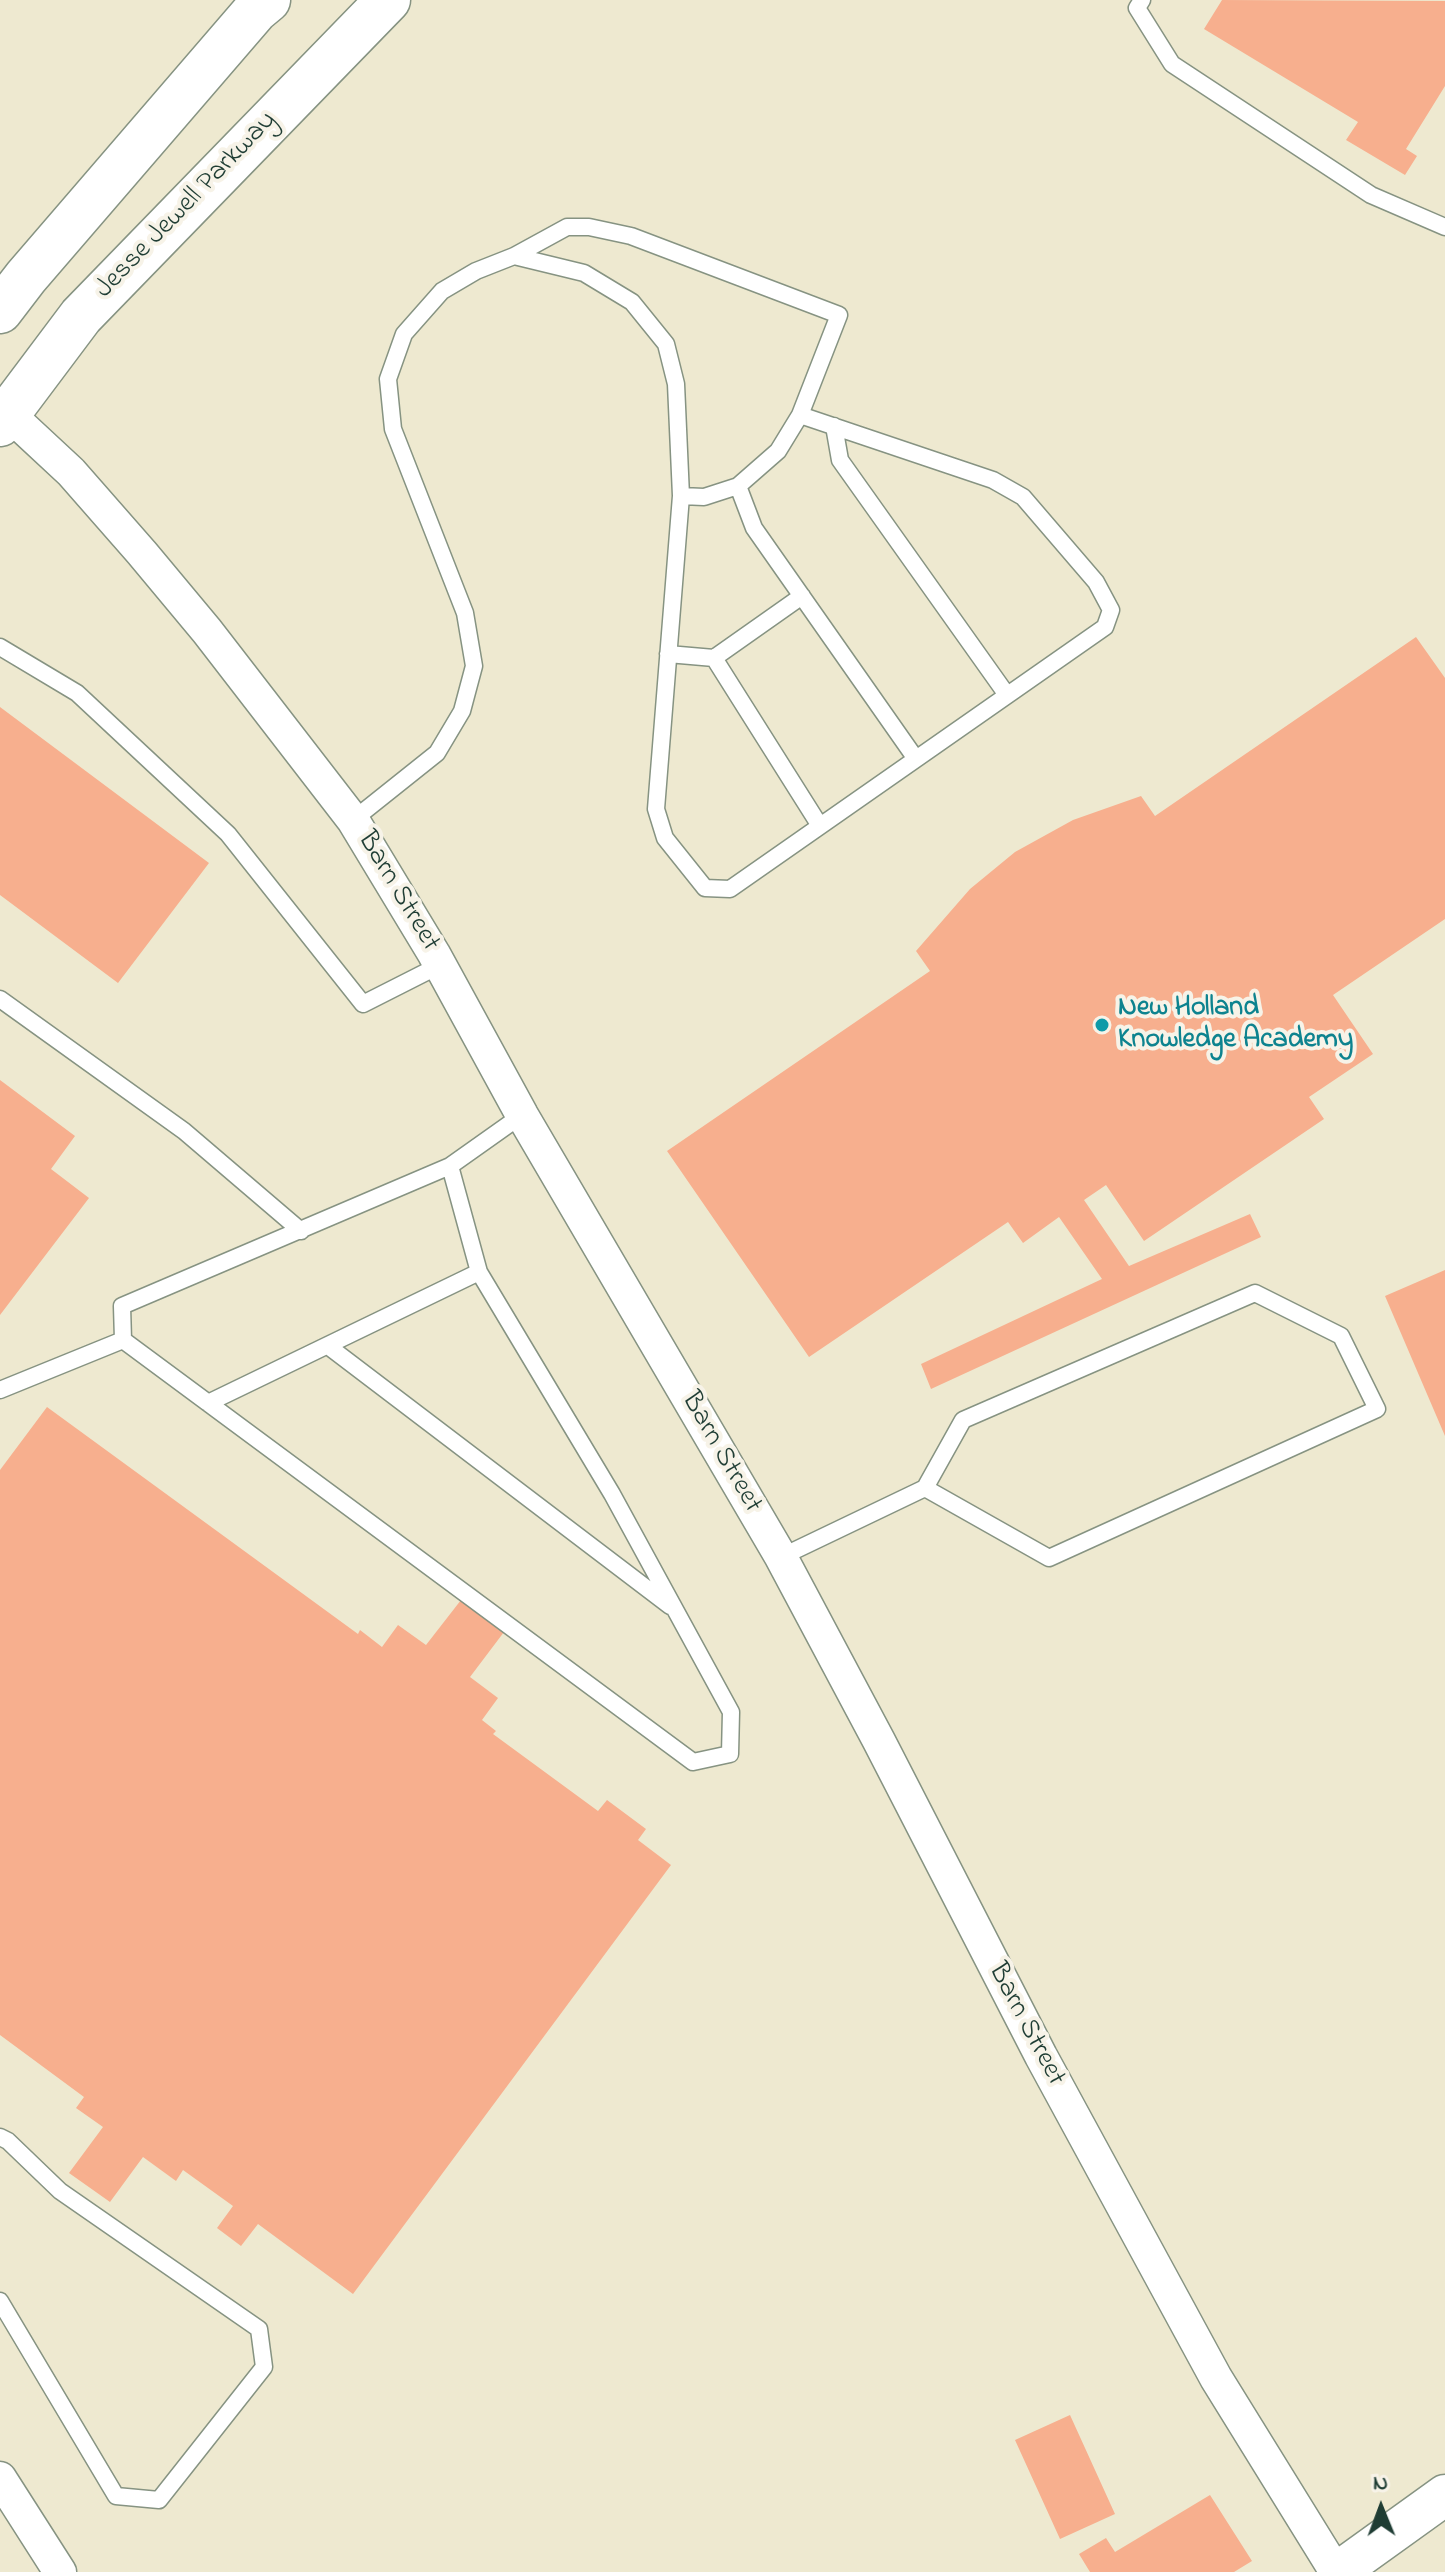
<!DOCTYPE html>
<style>
body{margin:0}
#map{position:relative;width:1445px;height:2572px;overflow:hidden;background:#eee9d0;font-family:"Indie Flower",sans-serif}
canvas{display:block}
.north{position:absolute;left:1341px;top:2468px;width:80px;height:80px;-webkit-text-stroke:6px #f7f3e8;paint-order:stroke;rotate:359deg;font-size:22px;font-weight:700;line-height:32px;text-align:center;color:#1f3d34}
.north::after{content:'';display:block;margin:auto;width:28px;height:36px;background:#1f3d34;clip-path:polygon(50% 0,100% 100%,50% 72%,0 100%)}
</style>
<div id="map">
<canvas width="1445" height="2572"></canvas>
<div class="north">N</div>
</div>
<script>
const ctx = document.querySelector('canvas').getContext('2d');
ctx.lineJoin = 'round';
function fill(path, color) { ctx.fillStyle = color; ctx.fill(path, 'evenodd'); }
const toPath = rows => new Path2D(rows.map(r => 'M' + r).join(''));
function stroke(path, color, width, dash) { ctx.strokeStyle = color; ctx.lineWidth = width; ctx.lineCap = dash ? 'butt' : 'round'; ctx.setLineDash(dash || []); ctx.stroke(path); }
function drawText(font, color, halo, rows, align = 'center') {
  ctx.font = font + ' "Indie Flower",sans-serif'; ctx.lineWidth = 8; ctx.setLineDash([]); ctx.textBaseline = 'middle'; ctx.strokeStyle = halo; ctx.fillStyle = color; for (const [text, x, y, turn = 0] of rows) {
    ctx.save(); ctx.translate(x, y); ctx.rotate((+turn || 0) * Math.PI / 180); ctx.textAlign = isNaN(turn) ? turn : align; if (halo) ctx.strokeText(text, 0, 0); ctx.fillText(text, 0, 0); ctx.restore();
  }
}
const building = toPath([
 [1222,0,1445,1,1445,86,1406,149,1417,156,1405,175,1346,140,1358,122,1204,29],
 [1416,637,1445,678,1445,919,1333,995,1373,1054,1309,1097,1324,1119,1144,1241,1106,1185,1084,1200,1129,1266,1250,1214,1261,1237,931,1389,921,1364,1102,1279,1059,1217,1023,1243,1008,1222,809,1357,667,1151,930,971,916,951,970,889,1015,852,1073,820,1141,796,1155,816],
 [0,707,209,863,118,983,0,895],
 [0,1080,75,1136,51,1169,89,1198,0,1315],
 [1445,1270,1445,1436,1385,1296],
 [47,1407,358,1634,360,1630,382,1647,398,1625,426,1645,461,1600,504,1632,470,1677,498,1698,482,1720,496,1731,493,1734,598,1811,607,1800,646,1829,638,1840,671,1865,353,2294,258,2224,241,2246,217,2228,233,2206,183,2170,176,2181,143,2157,110,2202,69,2173,103,2127,76,2108,84,2097,0,2035,0,1470],
 [1070,2415,1115,2514,1060,2539,1015,2440],
 [1210,2495,1252,2561,1234,2572,1090,2572,1079,2554,1106,2538,1115,2552]
]);
const service = toPath([
 [1142,0,1137,8,1172,64,1371,195,1445,227],
 [514,256,584,273,632,302,666,344,676,384,681,496,656,809,665,838,705,888,730,889,1105,627,1111,610,1096,582,1023,497,993,480,800,415],
 [834,426,840,460,1007,695],
 [738,486,754,528,916,759],
 [0,647,77,693,228,834,363,1004,440,965],
 [668,654,714,658,802,596],
 [714,658,820,826],
 [353,820,437,753,462,711,474,666,465,613,393,429,388,379,404,334,442,291,476,271,514,256,567,227,589,227,631,236,839,315,800,415,778,451,738,486,704,497,681,496],
 [0,999,184,1131,301,1231],
 [450,1166,479,1272,612,1494,731,1712,730,1754,693,1762,123,1340,122,1306,450,1166,522,1115],
 [328,1346,670,1606],
 [0,1390,123,1340],
 [208,1403,479,1272],
 [781,1557,925,1488,963,1420,1255,1293,1341,1336,1377,1409,1049,1558,925,1488],
 [0,2137,8,2141,60,2191,259,2329,264,2367,159,2500,116,2496,0,2301]
]);
const minor = toPath([
 [0,406,71,472,142,553,207,631,353,820,434,954,522,1115,781,1557,879,1741,1041,2056,1216,2378,1336,2572],
 [0,2478,60,2572]
]);
const tertiary = toPath([
 [1338,2572,1445,2495]
]);
const primary = toPath([
 [0,311,26,277,256,10,268,0],
 [0,424,81,316,388,0]
]);
const markers = [
 [1102,1025,8,"#0f9aa8"]
];
const streetNames = [
 ["Jesse Jewell Parkway",187,206,-46],
 ["Barn Street",397,892,59],
 ["Barn Street",720,1453,60],
 ["Barn Street",1025,2025,62]
];
const cultureNames = [
 ["New Holland",1118,1009],
 ["Knowledge Academy",1118,1041]
];
fill(building, '#f7af8e');
stroke(service, '#869382', 19);
stroke(minor, '#869382', 35);
stroke(tertiary, '#869382', 43);
stroke(primary, '#869382', 47);
stroke(service, '#fff', 16);
stroke(minor, '#fff', 32);
stroke(tertiary, '#fff', 40);
stroke(primary, '#fff', 44);
for (const [x, y, r, color] of markers) { const dot = new Path2D(); dot.arc(x, y, r, 0, 2 * Math.PI); ctx.fillStyle = color; ctx.fill(dot); stroke(dot, '#f7f3e8', 3); }
drawText('28px', '#1f3d34', '#f7f3e8', streetNames);
drawText('bold 28px', '#0d838f', '#f7f3e8', cultureNames, 'left');
</script>
